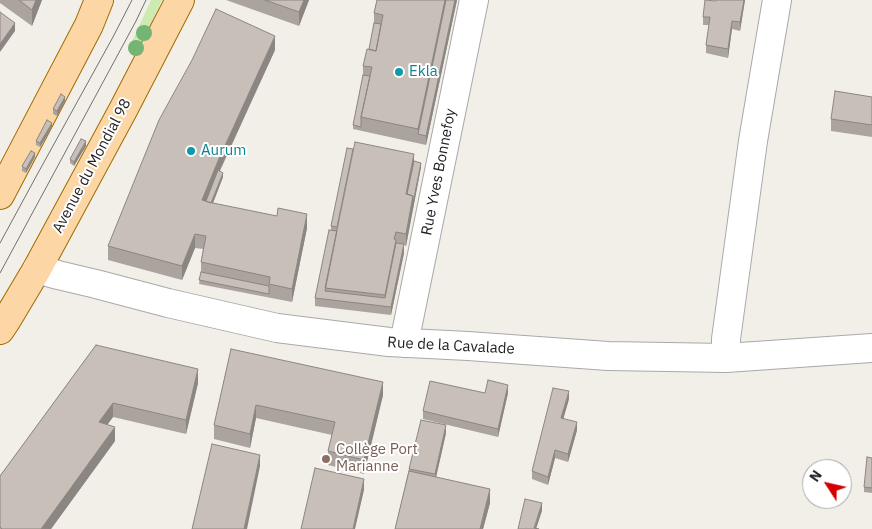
<!DOCTYPE html>
<meta charset="utf-8">
<style>
body{margin:0}
#map{position:relative;width:872px;height:529px;overflow:hidden;background:#f2efe9;font-family:"IBM Plex Sans",sans-serif}
canvas{display:block}
.north{position:absolute;left:802px;top:459px;width:50px;height:50px;box-sizing:border-box;background:#fff;border:1px solid #a7a7a7;border-radius:50%;rotate:305deg;font-size:14px;font-weight:700;line-height:20px;text-align:center;color:#222}
.north::after{content:'';display:block;margin:auto;width:18px;height:22px;background:#d40000;clip-path:polygon(50% 0,100% 100%,50% 72%,0 100%)}
</style>
<div id="map">
<canvas width="872" height="529"></canvas>
<div class="north">N</div>
</div>
<script>
const ctx = document.querySelector('canvas').getContext('2d');
ctx.lineJoin = 'round';
function fill(path, color) { ctx.fillStyle = color; ctx.fill(path, 'evenodd'); }
const toPath = rows => new Path2D(rows.map(r => 'M' + r).join(''));
function stroke(path, color, width, dash) { ctx.strokeStyle = color; ctx.lineWidth = width; ctx.lineCap = dash ? 'butt' : 'round'; ctx.setLineDash(dash || []); ctx.stroke(path); }
function drawText(font, color, halo, rows, align = 'center') {
  ctx.font = font + ' "IBM Plex Sans",sans-serif'; ctx.lineWidth = 4; ctx.setLineDash([]); ctx.textBaseline = 'middle'; ctx.strokeStyle = halo; ctx.fillStyle = color; for (const [text, x, y, turn = 0] of rows) {
    ctx.save(); ctx.translate(x, y); ctx.rotate((+turn || 0) * Math.PI / 180); ctx.textAlign = isNaN(turn) ? turn : align; if (halo) ctx.strokeText(text, 0, 0); ctx.fillText(text, 0, 0); ctx.restore();
  }
}
const grass = toPath([
 [151,0,162,0,137,54,128,50]
]);
const minor = toPath([
 [37,269,58,275,96,284,168,303,277,328,389,342,468,346,608,356,726,358,872,348],
 [404,343,474,0],
 [726,358,726,339,753,141,777,0]
]);
const major = toPath([
 [0,195,89,25,99,0],
 [0,330,6,321,37,269,123,110,180,0]
]);
const tram = toPath([
 [0,243,38,173,113,37,132,0],
 [0,273,136,21,146,0]
]);
const trees = [
 [144,33],
 [136,48]
];
const wall = toPath([
 [0,0,42,0,32,26,0,3],
 [226,0,309,0,299,26],
 [377,0,457,0,426,145,353,129,353,125,363,75,363,66,369,49,374,23,374,13],
 [745,0,740,31,732,29,728,58,706,53,706,45,709,25,703,25,703,17,716,1],
 [275,50,220,171,223,177,213,203,307,228,292,302,199,284,201,272,201,262,203,249,195,248,182,280,108,260,108,246],
 [872,97,872,137,831,131,831,119],
 [65,101,57,116,53,114,53,109],
 [52,127,40,147,36,145,36,141],
 [86,146,74,166,70,163,70,159],
 [35,157,26,173,22,171,22,166],
 [414,161,421,167,406,246,404,245,404,253,391,315,315,306,315,298,331,230,331,226],
 [96,345,198,383,186,434,113,417,107,425,115,441,51,529,0,529,0,476],
 [231,349,383,395,364,474,328,465,328,451,332,435,256,418,250,448,214,439,214,425],
 [485,393,508,393,498,437,423,419,423,411],
 [569,399,563,419,577,430,568,462,555,458,548,485,532,479,532,471],
 [446,433,436,477,490,503,483,529,395,529,409,469],
 [872,458,872,493,864,492,864,487]
]);
const shadedWall = toPath([
 [36,0,42,0,32,26,32,10],
 [304,0,309,0,299,26,299,12],
 [445,0,448,0,418,134,418,129],
 [455,0,457,0,426,145,426,136],
 [744,0,745,0,740,31,740,22],
 [732,21,732,29,728,58,728,49],
 [15,23,15,31,0,52,0,54,0,44],
 [275,36,275,50,218,174,204,210,202,200,218,161],
 [65,97,65,101,57,116,57,111],
 [52,123,52,127,40,147,40,143],
 [86,141,86,146,74,166,74,162],
 [35,153,35,157,26,173,26,169],
 [414,154,414,166,407,201,406,194],
 [421,163,421,167,406,246,406,234,413,196],
 [223,173,223,177,208,216,208,211],
 [307,214,307,228,292,302,292,289],
 [195,234,195,248,182,280,182,266],
 [404,244,404,253,391,315,391,307],
 [198,369,198,383,186,434,186,420],
 [383,382,383,395,364,474,364,460],
 [508,385,508,393,498,437,498,429],
 [569,391,569,399,561,427,561,418],
 [113,403,113,417,99,436,99,422],
 [256,405,256,418,250,448,250,434],
 [577,422,577,430,568,462,568,454],
 [446,425,446,433,435,482,435,474],
 [115,427,115,441,51,529,41,529],
 [555,450,555,458,548,485,548,477],
 [260,455,260,466,247,529,244,529],
 [364,479,364,490,355,529,353,529],
 [490,489,490,503,483,529,480,529],
 [542,503,542,511,536,529,534,529]
]);
const building = toPath([
 [19,0,36,0,32,10,19,0],
 [265,0,304,0,299,12,265,0],
 [377,0,445,0,418,129,361,117,372,67,363,66,367,49,376,51,383,15,374,13,377,0],
 [446,0,455,0,426,136,418,134,446,0],
 [705,0,716,1,716,0,744,0,740,22,732,21,728,49,706,45,710,17,703,17,705,0],
 [216,9,275,36,218,161,202,200,208,202,277,216,278,208,307,214,292,289,269,284,270,277,201,262,206,236,195,234,182,266,108,246,159,120,192,60,216,9],
 [0,12,15,23,0,44,0,12],
 [374,23,381,24,376,51,369,49,374,23],
 [363,75,370,76,361,117,361,127,353,125,363,75],
 [835,91,872,97,872,125,831,119,835,91],
 [61,94,65,97,57,111,53,109,61,94],
 [47,120,52,123,40,143,36,141,47,120],
 [81,139,86,141,74,162,70,159,81,139],
 [355,142,414,154,406,194,413,196,406,234,396,232,394,239,396,240,385,295,325,288,355,142],
 [347,148,353,149,337,227,331,226,347,148],
 [31,151,35,153,26,169,22,166,31,151],
 [414,161,421,163,413,203,413,196,407,194,414,161],
 [218,170,223,173,211,203,208,202,206,201,218,170],
 [329,230,337,231,325,291,385,298,396,243,404,244,391,307,315,298,329,230],
 [201,272,269,286,269,294,199,280,201,272],
 [96,345,198,369,186,420,113,403,99,422,115,427,41,529,2,529,0,527,0,476,96,345],
 [231,349,383,382,364,460,328,451,335,422,256,405,250,434,214,425,231,349],
 [488,380,508,385,498,429,423,411,430,381,485,393,488,380],
 [553,388,569,391,561,418,577,422,568,454,555,450,548,477,532,471,553,388],
 [421,420,446,425,435,474,409,469,421,420],
 [212,444,260,455,244,529,192,529,212,444],
 [867,457,872,458,872,488,864,487,867,457],
 [315,468,364,479,353,529,301,529,315,468],
 [409,471,490,489,480,529,395,529,409,471],
 [525,499,542,503,534,528,539,529,518,529,525,499]
]);
const markers = [
 [399,72,5,"#0f9aa8"],
 [191,151,5,"#0f9aa8"],
 [326,459,5,"#8d6e63"]
];
const cultureNames = [
 ["Ekla",409,72],
 ["Aurum",201,151]
];
const streetNames = [
 ["Avenue du Mondial 98",92,166,-62],
 ["Rue Yves Bonnefoy",439,172,-79],
 ["Rue de la Cavalade",451,346,3]
];
const educationNames = [
 ["Collège Port",336,450],
 ["Marianne",336,467]
];
fill(grass, '#cdebb0');
stroke(minor, '#a9a9a9', 30);
stroke(major, '#a06b00', 30);
stroke(minor, '#fff', 28);
stroke(major, '#fcd6a4', 28);
stroke(tram, '#707070', 1);
ctx.fillStyle = '#74b475';
for (const [x, y] of trees) { ctx.beginPath(); ctx.arc(x, y, 8, 0, 2 * Math.PI); ctx.fill(); }
fill(wall, '#aba49e');
fill(shadedWall, '#8b8681');
fill(building, '#c7bfb8');
stroke(building, '#8b8681', 1);
for (const [x, y, r, color] of markers) { const dot = new Path2D(); dot.arc(x, y, r, 0, 2 * Math.PI); ctx.fillStyle = color; ctx.fill(dot); stroke(dot, '#fff', 2); }
drawText('15px', '#0d838f', '#fff', cultureNames, 'left');
drawText('15px', '#222', '#fff', streetNames);
drawText('15px', '#785e54', '#fff', educationNames, 'left');
</script>
